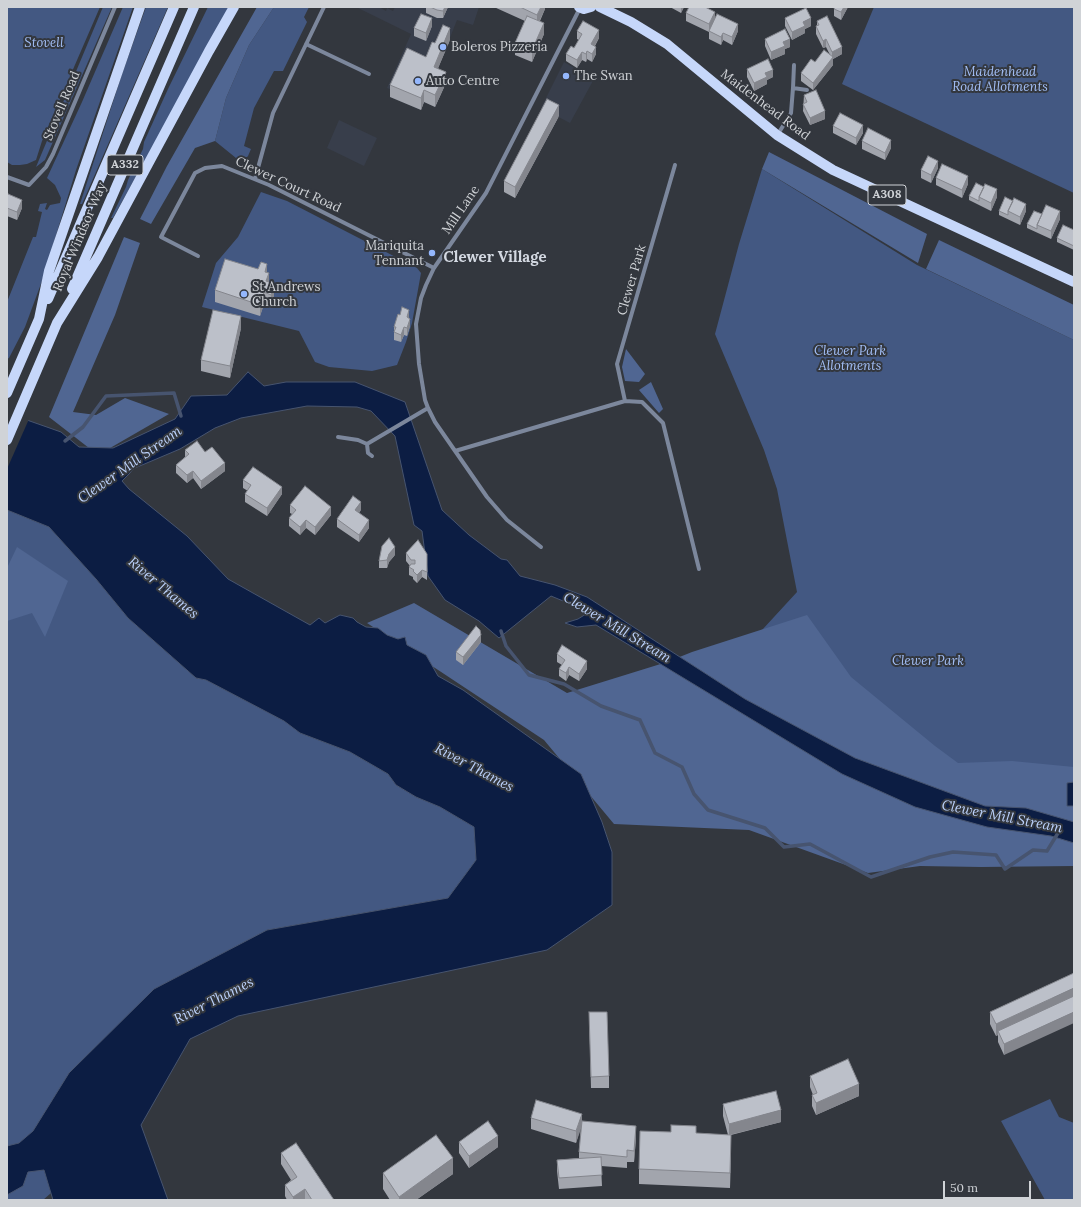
<!DOCTYPE html>
<style>
body{margin:0}
#map{position:relative;width:1081px;height:1207px;overflow:hidden;background:#33373e;font-family:Lora,serif}
canvas{display:block}
.frame{position:absolute;inset:0;border:8px solid #d0d3d7;pointer-events:none}
.scale{position:absolute;left:943px;top:1181px;width:88px;height:18px;box-sizing:border-box;border:2px solid #d0d3d7;border-top:0;padding-left:5px;font-size:12px;line-height:14px;white-space:nowrap;color:#d0d3d7;-webkit-text-stroke:3px #33373e;paint-order:stroke}
</style>
<div id="map">
<canvas width="1081" height="1207"></canvas>
<div class="frame"></div>
<div class="scale">50 m</div>
</div>
<script>
const ctx = document.querySelector('canvas').getContext('2d');
ctx.lineJoin = 'round';
function fill(path, color) { ctx.fillStyle = color; ctx.fill(path, 'evenodd'); }
const toPath = rows => new Path2D(rows.map(r => 'M' + r).join(''));
function stroke(path, color, width, dash) { ctx.strokeStyle = color; ctx.lineWidth = width; ctx.lineCap = dash ? 'butt' : 'round'; ctx.setLineDash(dash || []); ctx.stroke(path); }
function drawText(font, color, halo, rows, align = 'center') {
  ctx.font = font + ' Lora,serif'; ctx.lineWidth = 4; ctx.setLineDash([]); ctx.textBaseline = 'middle'; ctx.strokeStyle = halo; ctx.fillStyle = color; for (const [text, x, y, turn = 0] of rows) {
    ctx.save(); ctx.translate(x, y); ctx.rotate((+turn || 0) * Math.PI / 180); ctx.textAlign = isNaN(turn) ? turn : align; if (halo) ctx.strokeText(text, 0, 0); ctx.fillText(text, 0, 0); ctx.restore();
  }
}
const built = toPath([
 [356,7,379,7,386,11,387,8,393,11,395,7,479,7,473,25,457,20,434,78,446,83,435,107,424,102,421,110,390,97,392,90,387,88,411,34],
 [564,62,594,79,570,123,541,108],
 [339,120,377,138,364,166,327,148]
]);
const green = toPath([
 [7,7,100,7,42,141,36,160,27,164,20,165,12,165,7,162],
 [103,7,112,7,45,160,36,167],
 [123,7,133,7,76,170,42,281,25,327,9,358,7,359,7,302,33,237,36,237,42,212,38,211,40,204,47,203,45,209,47,210,50,205,60,203,61,198,55,185,47,178,82,102],
 [146,7,168,7,82,204,80,204,122,74],
 [208,7,230,7,113,218,111,218,126,187,128,180,143,149,144,142,168,89],
 [274,7,309,7,304,17,307,22,283,71,274,71,254,108,244,146,251,149,248,156,245,159,236,158,215,141,226,98,249,45],
 [874,7,1074,7,1074,193,842,84],
 [762,169,917,265,1074,340,1074,815,932,831,751,642,797,592,777,489,764,450,715,334,739,244],
 [261,192,287,201,417,268,421,273,412,323,406,342,397,365,372,371,329,367,315,362,299,331,202,307,216,263,238,237],
 [7,510,49,527,96,579,128,618,196,678,206,680,285,721,300,733,350,752,388,774,396,785,416,797,440,807,474,827,476,860,448,898,267,930,33,1131,51,1193,43,1200,7,1200],
 [1050,1099,1059,1117,1074,1123,1074,1200,1045,1200,1001,1121]
]);
const forest = toPath([
 [257,7,274,7,249,45,226,98,215,141,195,148,151,224,140,219,167,166],
 [769,152,927,234,918,263,762,169],
 [124,237,140,243,115,315,73,412,96,415,125,398,169,414,98,455,49,417],
 [939,240,1074,305,1074,340,926,269],
 [626,349,645,374,639,382,625,381,622,367],
 [651,382,663,409,659,413,639,390],
 [17,547,68,581,45,637,32,613,7,621,7,568],
 [414,603,567,693,667,662,692,652,807,615,851,677,935,746,958,763,1012,761,1074,767,1074,866,981,867,920,866,868,873,749,830,614,824,544,740,367,623]
]);
const water = toPath([
 [248,372,264,386,286,382,355,382,405,402,442,510,469,535,501,559,507,560,520,576,555,585,587,597,745,699,855,758,985,806,1026,808,1074,822,1074,843,1051,836,987,827,915,807,842,774,596,625,577,627,565,623,578,619,586,614,568,603,551,596,499,638,479,621,445,600,428,576,422,531,414,525,395,436,371,411,357,407,307,406,241,418,215,428,180,449,135,468,122,481,129,489,187,536,228,579,310,625,319,618,325,623,340,615,353,618,357,622,366,627,378,628,387,635,398,639,405,637,407,645,426,655,438,676,463,690,581,774,602,822,612,852,612,905,547,950,238,1016,190,1039,141,1125,168,1200,53,1200,44,1170,28,1172,23,1186,7,1195,7,1146,19,1143,33,1131,69,1073,154,989,267,930,448,898,476,860,474,827,440,807,416,797,396,785,388,774,350,752,300,733,284,721,206,680,196,678,128,618,96,579,49,527,7,510,7,413,61,432,79,447,113,448,175,419,191,396,227,395,248,372],
 [1074,782,1074,806,1067,806,1067,783,1074,782]
]);
const pier = toPath([
 [7,411,29,419,7,469]
]);
const stream = toPath([
 [65,441,83,427,106,396,174,393,181,416],
 [501,631,506,646,529,675,564,684,601,706,640,720,655,753,682,767,694,794,708,810,765,828,784,847,810,844,871,877,930,857,953,852,996,855,1005,869,1033,850,1047,851,1058,833]
]);
const street = toPath([
 [306,44,369,74],
 [794,65,793,88,807,90],
 [778,134,791,113,793,88],
 [675,165,617,364,625,401,642,402,663,423,699,569],
 [7,177,29,185,46,167,53,154,115,7],
 [255,179,273,113,324,7],
 [198,256,161,237,195,173,205,168,222,166,269,185,434,268],
 [338,437,358,440,367,444,428,408],
 [367,444,368,453,372,456],
 [455,451,625,401],
 [541,547,507,520,487,497,435,422,428,408,425,400,419,364,416,324,421,298,426,285,434,268,486,193,580,8]
]);
const primary = toPath([
 [579,7,584,9,591,7],
 [600,7,631,22,667,44,777,135,833,170,1074,282],
 [72,289,194,7],
 [48,299,174,7],
 [7,393,39,319,49,271,140,7],
 [7,440,57,323,98,257,209,51,234,7]
]);
const wall = toPath([
 [426,7,448,7,443,18,437,18,426,13],
 [494,7,545,7,545,9,540,21,544,34,532,62,515,55,515,43,525,21],
 [670,7,684,7,681,13],
 [831,7,848,7,841,20,834,16,834,8],
 [686,13,715,19,738,31,732,45,723,40,721,45,709,39,709,32,686,21],
 [785,18,811,26,805,29,805,33,792,40,785,26],
 [817,21,842,54,833,59,833,65,813,90,801,81,801,73,815,62,830,55,826,47,823,48,816,34,816,26,817,26],
 [432,26,426,41,414,36,414,28],
 [577,31,599,38,595,46,596,54,592,62,587,59,586,62,582,60,577,68,566,61,566,54,574,48,579,40,577,39],
 [765,39,790,47,785,49,785,54,771,60,765,46],
 [450,40,438,68,446,83,435,107,424,102,421,110,390,97,390,85,426,57,435,43],
 [747,69,773,77,767,80,767,84,754,91,747,77],
 [804,95,825,119,810,125,803,111],
 [559,116,515,198,504,192,504,181],
 [833,126,863,133,856,145,833,133],
 [862,141,891,148,885,160,862,149],
 [938,168,931,183,921,178,921,170],
 [936,178,968,184,962,198,936,185],
 [7,195,22,208,17,220,7,216],
 [969,196,997,197,991,211,969,200],
 [999,211,1026,211,1020,225,999,215],
 [1042,214,1060,219,1051,239,1027,228,1027,224],
 [1074,230,1074,250,1057,242,1057,238],
 [267,273,269,282,274,295,271,306,264,304,260,316,215,302,215,290],
 [409,317,410,326,407,336,404,335,401,342,394,340,394,327],
 [241,328,230,378,201,371,201,360],
 [185,450,205,452,225,471,201,489,193,478,187,483,176,473,176,465,185,457],
 [243,480,282,494,267,516,245,502,245,494,248,491,243,488],
 [290,505,331,515,315,535,306,528,300,535,289,526,289,518,292,514,290,513],
 [361,510,359,513,369,528,359,542,337,527,337,519],
 [418,540,427,572,427,580,422,577,417,583,413,579,413,577,409,575,409,567,410,566,406,561,406,553],
 [395,555,389,562,387,568,379,568,379,561],
 [481,642,463,665,456,660,456,652],
 [557,654,587,669,579,681,569,675,566,681,559,676,559,669,562,665,557,662],
 [1074,973,1004,1055,998,1042,998,1035,996,1036,990,1024,990,1012],
 [589,1012,609,1076,609,1088,591,1088],
 [810,1076,859,1096,816,1115,812,1106,812,1095,813,1095,810,1087],
 [723,1104,781,1122,731,1135,730,1188,639,1184,639,1169,696,1133,728,1135,723,1116],
 [531,1118,582,1124,636,1138,634,1162,627,1162,627,1168,601,1166,602,1186,559,1189,557,1171,557,1160,579,1158,579,1152,581,1126,576,1143,531,1129],
 [459,1142,498,1147,469,1168,459,1153],
 [281,1153,334,1200,287,1200,285,1196,285,1185,291,1180,281,1164],
 [383,1173,453,1174,416,1200,390,1200,383,1189]
]);
const shadedWall = toPath([
 [445,7,448,7,443,18,443,11],
 [541,7,545,7,545,9,537,26,537,15],
 [681,7,684,7,681,13],
 [844,7,848,7,841,20,841,12],
 [715,12,715,20,709,32,709,24],
 [432,18,432,26,426,41,426,33],
 [811,18,811,26,805,29,805,33,792,40,792,32,803,22],
 [544,23,544,34,532,62,532,50],
 [738,24,738,31,732,45,732,37],
 [450,28,450,40,434,78,434,67],
 [599,30,599,38,591,52,591,44],
 [723,33,723,40,721,45,721,37],
 [790,39,790,47,785,49,785,54,771,60,771,52,783,42],
 [826,39,826,47,823,48,823,41],
 [596,47,596,54,592,62,592,54],
 [842,47,842,54,833,59,833,65,813,90,813,83,832,58,832,52],
 [587,51,587,59,586,62,586,54],
 [582,52,582,60,577,68,577,60],
 [773,70,773,77,767,80,767,84,754,91,754,83,765,73],
 [446,72,446,83,435,107,435,95],
 [424,90,424,102,421,110,421,98],
 [559,105,559,116,515,198,515,187],
 [825,111,825,119,810,125,810,118],
 [863,125,863,133,856,145,856,138],
 [891,140,891,148,885,160,885,153],
 [938,161,938,168,931,183,931,175],
 [968,176,968,184,962,198,962,190],
 [997,189,997,197,991,211,991,203],
 [22,200,22,208,17,220,17,212],
 [1026,204,1026,211,1020,225,1020,217],
 [1060,211,1060,219,1051,239,1051,231],
 [267,264,267,275,265,272],
 [269,273,269,284,266,281],
 [274,284,274,295,271,306,271,295],
 [264,292,264,304,260,316,260,305],
 [409,310,409,317,407,325,407,317],
 [241,316,241,328,230,378,230,366],
 [410,319,410,326,407,336,407,328],
 [404,327,404,335,401,342,401,335],
 [225,463,225,471,201,489,201,481],
 [193,471,193,478,187,483,187,475],
 [282,487,282,494,267,516,267,508],
 [361,502,361,510,355,518,355,510],
 [331,507,331,515,315,535,315,527],
 [306,520,306,528,300,535,300,527],
 [369,520,369,528,359,542,359,535],
 [395,547,395,555,389,562,387,568,387,560,389,554],
 [422,570,422,577,417,583,417,575],
 [481,635,481,642,463,665,463,657],
 [587,661,587,669,579,681,579,674],
 [569,667,569,675,566,681,566,673],
 [1074,988,1074,999,998,1031,998,1035,996,1036,996,1024],
 [1074,1012,1074,1023,1004,1055,1004,1044],
 [859,1084,859,1096,816,1115,816,1103],
 [781,1110,781,1122,729,1135,729,1124],
 [582,1114,582,1126,576,1143,576,1131],
 [636,1126,636,1138,634,1162,634,1151],
 [731,1135,731,1150,730,1188,730,1173],
 [498,1136,498,1147,469,1168,469,1156],
 [453,1158,453,1174,416,1200,399,1200,399,1197],
 [305,1189,305,1200,293,1200,293,1197]
]);
const building = toPath([
 [430,7,445,7,443,11,437,10,430,7],
 [520,7,541,7,537,15,520,7],
 [689,7,705,7,715,12,709,24,686,13,689,7],
 [835,7,844,7,841,12,834,9,835,7],
 [806,8,811,18,803,22,805,26,792,32,785,18,806,8],
 [421,14,432,18,426,33,414,28,421,14],
 [717,14,738,24,732,37,723,33,721,37,709,31,717,14],
 [527,16,544,23,532,50,515,43,527,16],
 [827,16,842,47,832,52,826,39,823,41,816,26,819,25,817,21,827,16],
 [583,21,599,30,591,44,596,47,592,54,587,51,586,54,582,52,577,60,566,54,571,46,574,48,582,34,577,31,583,21],
 [443,25,450,28,434,67,446,72,435,95,424,90,421,98,390,85,407,48,426,57,432,42,435,43,443,25],
 [785,29,790,39,783,42,785,46,771,52,765,39,785,29],
 [824,50,833,57,813,83,801,73,811,59,815,62,824,50],
 [768,59,773,70,765,73,767,77,754,83,747,69,768,59],
 [816,90,825,111,810,118,803,104,807,102,804,95,816,90],
 [547,99,559,105,515,187,504,181,547,99],
 [840,113,863,125,856,138,833,126,840,113],
 [868,128,891,140,885,153,862,141,868,128],
 [928,156,938,161,931,175,921,170,928,156],
 [942,164,968,176,962,190,936,178,942,164],
 [976,183,984,187,979,197,979,201,969,196,976,183],
 [985,184,997,189,991,203,979,197,985,184],
 [8,194,22,200,17,212,7,208,7,195,8,194],
 [1005,197,1013,201,1008,211,1008,215,999,211,1005,197],
 [1014,198,1026,204,1020,217,1008,211,1014,198],
 [1046,205,1060,211,1051,231,1037,225,1046,205],
 [1034,211,1042,214,1037,225,1037,229,1027,224,1034,211],
 [1063,225,1074,230,1074,246,1057,238,1063,225],
 [225,259,258,269,261,262,267,264,265,272,269,273,266,281,274,284,271,295,264,292,260,305,215,290,225,259],
 [402,307,409,310,407,317,410,319,407,328,404,327,401,335,394,332,396,327,394,327,398,314,400,315,402,307],
 [213,310,241,316,230,366,201,360,213,310],
 [197,441,205,452,212,447,225,463,201,481,193,471,187,475,176,465,189,454,185,450,197,441],
 [253,467,282,487,267,508,245,494,251,485,243,480,253,467],
 [305,486,331,507,315,527,306,520,300,527,289,518,296,510,290,505,305,486],
 [353,496,361,502,355,510,369,520,359,535,337,519,353,496],
 [389,538,395,547,389,554,387,560,379,561,382,546,389,538],
 [418,540,427,554,427,572,422,570,417,575,413,571,414,570,409,567,411,564,415,564,415,560,411,560,406,553,418,540],
 [476,626,480,630,481,635,463,657,456,652,476,626],
 [562,645,587,661,579,674,569,667,566,673,559,669,565,660,557,654,562,645],
 [1074,973,1074,988,996,1024,990,1012,1074,973],
 [1074,996,1074,1012,1004,1044,998,1031,1074,996],
 [589,1012,607,1012,609,1076,591,1077,589,1012],
 [848,1059,859,1084,816,1103,812,1095,817,1093,810,1076,848,1059],
 [776,1091,781,1110,729,1124,723,1104,776,1091],
 [536,1100,582,1114,576,1131,531,1118,536,1100],
 [488,1121,498,1136,469,1156,459,1142,488,1121],
 [582,1121,636,1126,634,1151,627,1150,627,1157,579,1152,582,1121],
 [671,1125,696,1126,696,1133,731,1135,730,1173,639,1169,640,1131,671,1132,671,1125],
 [436,1135,453,1158,399,1197,383,1173,436,1135],
 [296,1143,334,1200,312,1200,305,1189,293,1197,285,1185,297,1177,281,1153,296,1143],
 [601,1157,602,1175,559,1178,557,1160,601,1157]
]);
const markers = [
 [443,47,4,"#94b7fd"],
 [566,76,4,"#94b7fd"],
 [418,81,4,"#94b7fd"],
 [432,253,4,"#94b7fd"],
 [244,294,4,"#94b7fd"]
];
const shields = [
 [125,165,36],
 [887,195,38]
];
const shieldNames = [
 ["A332",125,165],
 ["A308",887,195]
];
const parkNames = [
 ["Stovell",44,43],
 ["Maidenhead",1000,72],
 ["Road Allotments",1000,87],
 ["Clewer Park",850,351],
 ["Allotments",850,366],
 ["Clewer Park",928,661]
];
const poiNames = [
 ["Boleros Pizzeria",451,47],
 ["The Swan",574,76],
 ["Auto Centre",426,81],
 ["Mariquita",424,246,"right"],
 ["Tennant",424,261,"right"],
 ["St Andrews",252,287],
 ["Church",252,302]
];
const streetNames = [
 ["Maidenhead Road",765,105,37],
 ["Stovell Road",62,106,-67],
 ["Clewer Court Road",288,185,25],
 ["Mill Lane",461,210,-56],
 ["Royal Windsor Way",80,237,-67],
 ["Clewer Park",632,280,-74]
];
const waterNames = [
 ["Clewer Mill Stream",130,465,-35],
 ["River Thames",163,588,40],
 ["Clewer Mill Stream",617,628,31],
 ["River Thames",474,768,28],
 ["Clewer Mill Stream",1002,817,11],
 ["River Thames",214,1001,-27]
];
const quarterNames = [
 ["Clewer Village",495,258]
];
fill(built, '#383e4b');
fill(green, '#435882');
fill(forest, '#506692');
fill(water, '#0c1d43');
stroke(water, '#47546f', 1);
fill(pier, '#33373e');
stroke(stream, '#47546f', 3.5);
stroke(street, '#7c879c', 4);
stroke(primary, '#c6d7fa', 10);
fill(wall, '#a2a5ad');
fill(shadedWall, '#84868d');
fill(building, '#bcc0c9');
stroke(building, '#84868d', 1);
for (const [x, y, r, color] of markers) { const dot = new Path2D(); dot.arc(x, y, r, 0, 2 * Math.PI); ctx.fillStyle = color; ctx.fill(dot); stroke(dot, '#33373e', 1.5); }
for (const [x, y, w] of shields) { const box = new Path2D(); box.roundRect(x - w / 2, y - 10, w, 20, 3); ctx.fillStyle = '#33373e'; ctx.fill(box); stroke(box, '#d0d3d7', 1); }
drawText('bold 12px', '#d0d3d7', null, shieldNames);
drawText('italic 13px', '#a3bff7', '#33373e', parkNames);
drawText('13px', '#d0d3d7', '#33373e', poiNames, 'left');
drawText('13px', '#d0d3d7', '#33373e', streetNames);
drawText('italic 14px', '#bcd2fc', '#33373e', waterNames);
drawText('bold 15px', '#d3d8e1', '#33373e', quarterNames);
</script>
